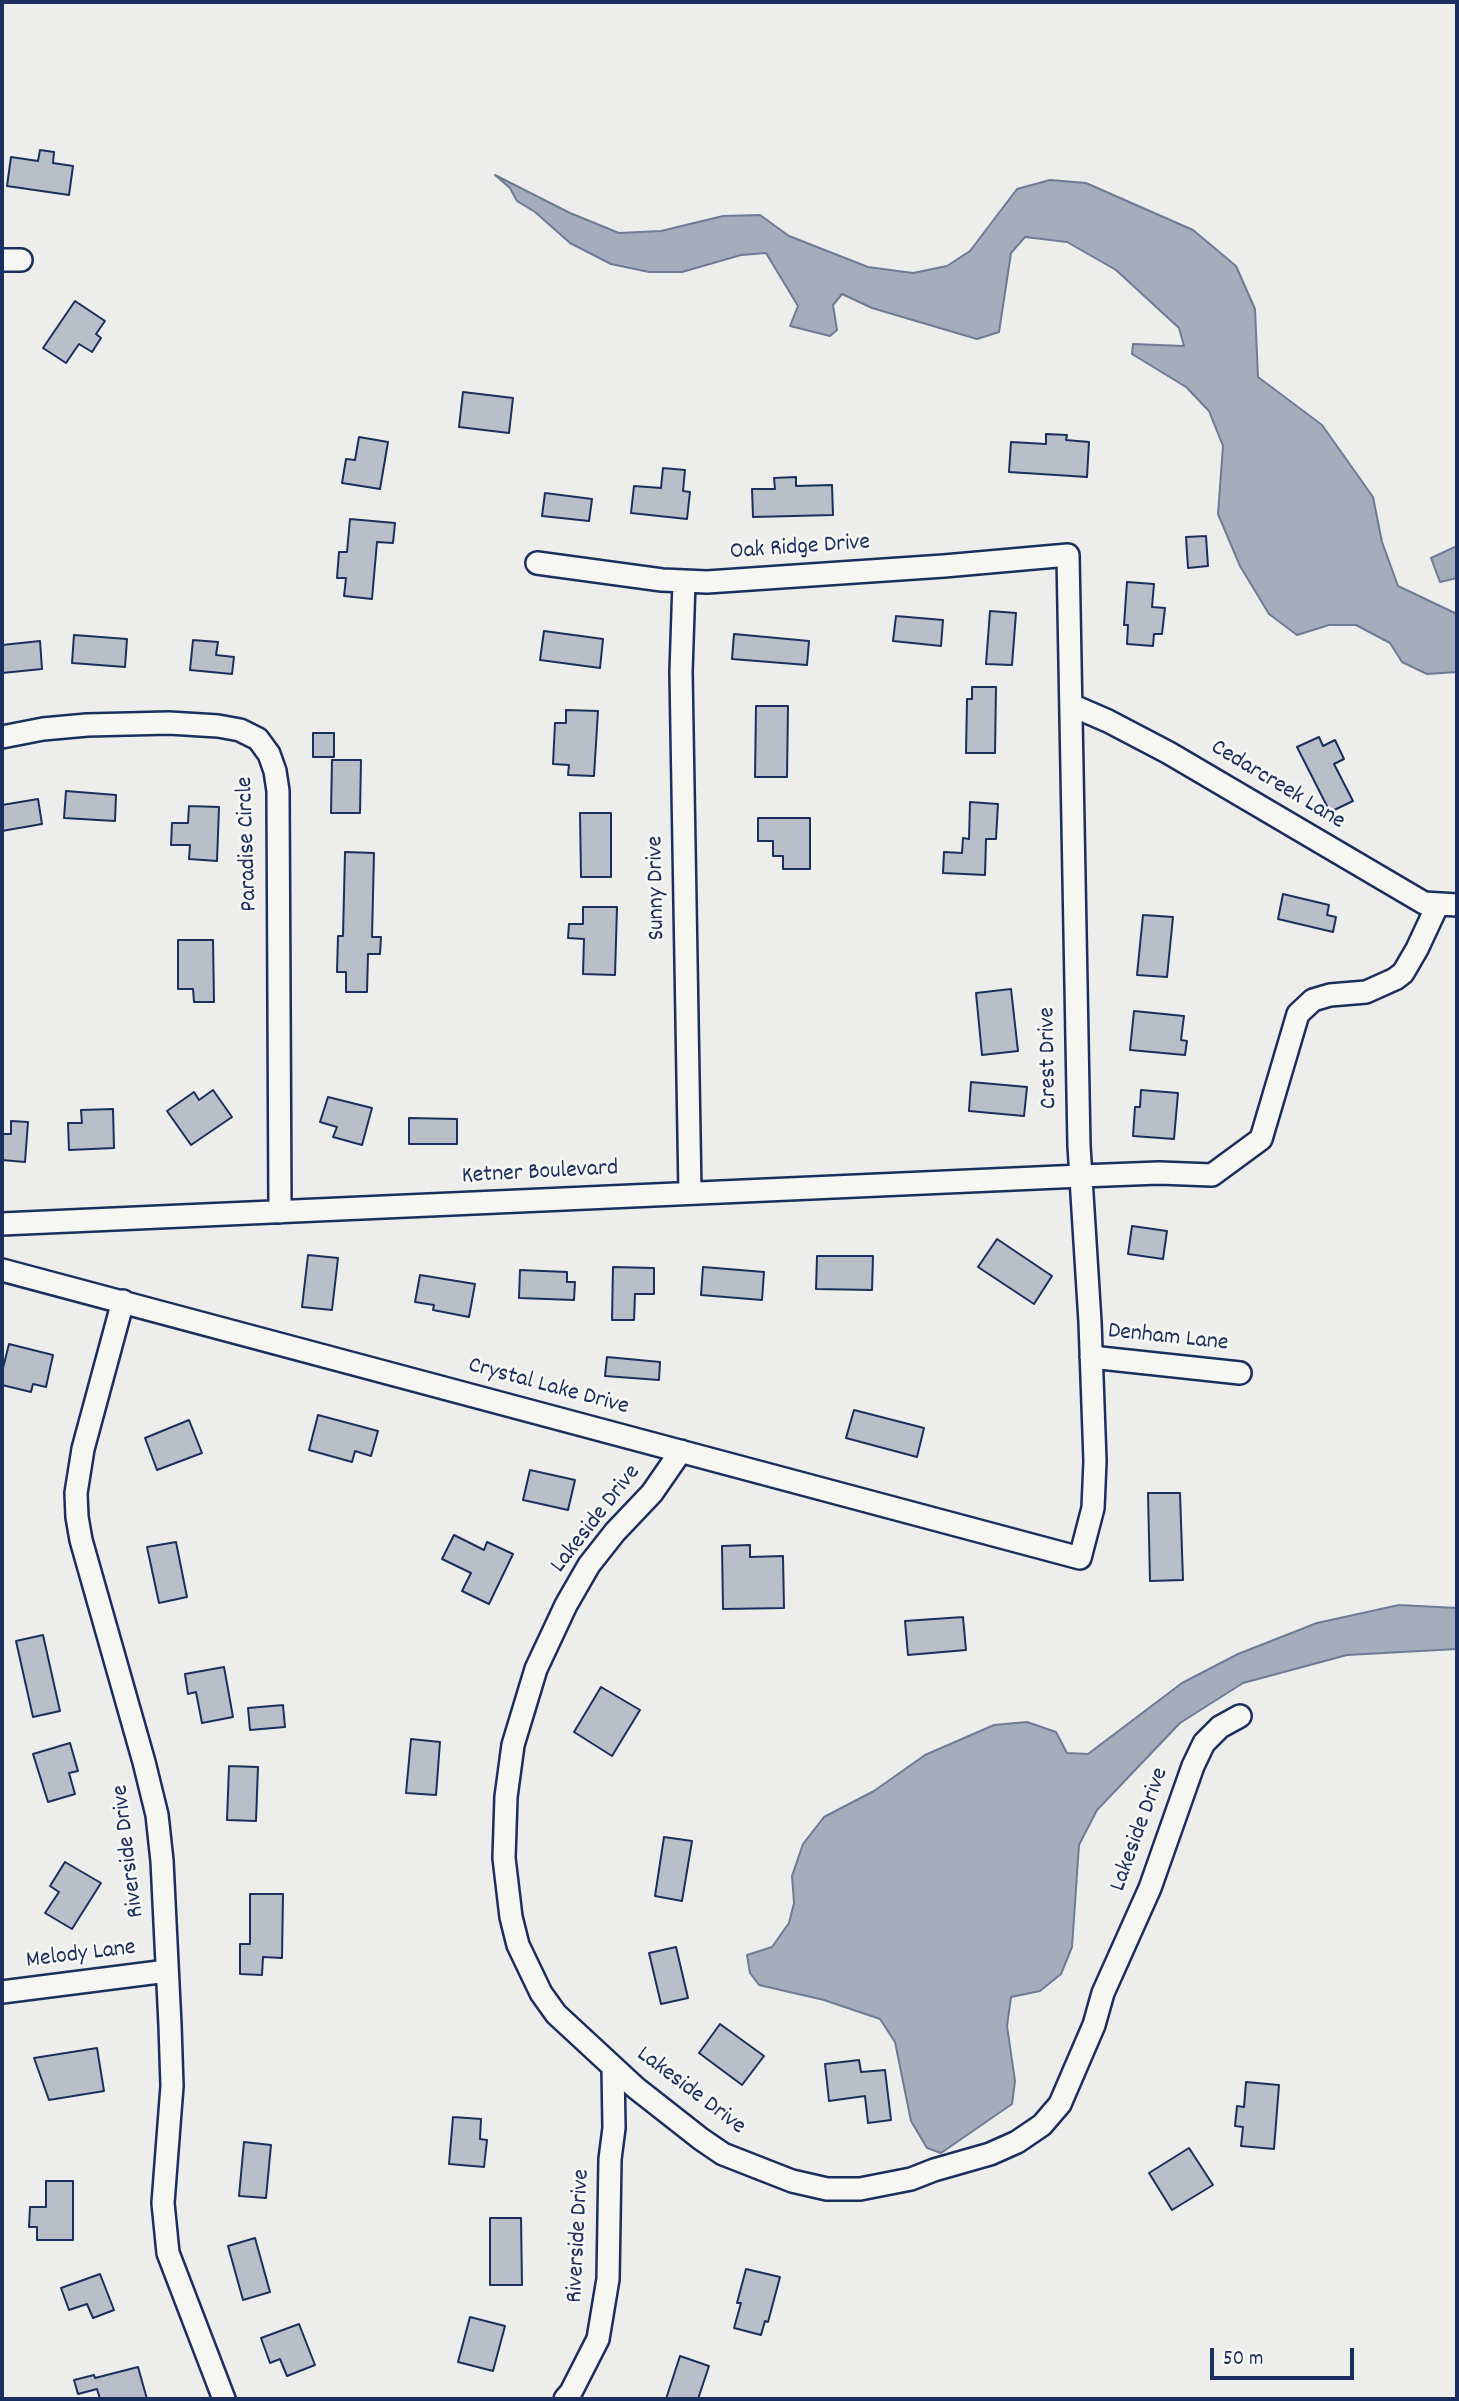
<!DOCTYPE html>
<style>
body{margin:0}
#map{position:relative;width:1459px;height:2401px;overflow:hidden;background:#edeeec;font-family:Dekko,sans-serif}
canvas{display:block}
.frame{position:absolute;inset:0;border:4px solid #1b2f5e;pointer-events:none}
.scale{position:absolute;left:1210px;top:2348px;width:144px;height:32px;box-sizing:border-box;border:4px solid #1b2f5e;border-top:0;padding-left:9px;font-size:21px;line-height:24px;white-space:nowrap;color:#1b2f5e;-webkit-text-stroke:5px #f6f6f2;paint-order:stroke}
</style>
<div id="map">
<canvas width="1459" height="2401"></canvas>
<div class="frame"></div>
<div class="scale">50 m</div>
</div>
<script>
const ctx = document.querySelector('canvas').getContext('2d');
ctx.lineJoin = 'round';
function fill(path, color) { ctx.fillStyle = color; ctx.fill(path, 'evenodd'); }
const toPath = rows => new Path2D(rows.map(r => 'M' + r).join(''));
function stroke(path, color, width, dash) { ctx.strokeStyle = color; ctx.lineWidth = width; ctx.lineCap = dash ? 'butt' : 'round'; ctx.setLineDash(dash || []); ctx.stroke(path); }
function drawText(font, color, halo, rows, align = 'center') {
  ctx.font = font + ' Dekko,sans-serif'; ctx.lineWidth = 5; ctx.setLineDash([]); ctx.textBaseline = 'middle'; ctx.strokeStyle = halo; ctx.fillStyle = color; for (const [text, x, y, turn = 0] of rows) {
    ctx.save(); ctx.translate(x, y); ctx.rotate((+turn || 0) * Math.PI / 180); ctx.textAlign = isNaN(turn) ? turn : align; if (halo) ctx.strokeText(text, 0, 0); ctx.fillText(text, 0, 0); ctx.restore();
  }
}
const water = toPath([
 [495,175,570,213,619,233,661,231,723,216,760,215,789,236,868,267,913,273,947,266,970,251,1017,189,1050,180,1086,183,1193,230,1236,266,1255,309,1258,377,1322,425,1373,497,1382,542,1398,586,1457,614,1457,672,1427,674,1402,662,1390,643,1356,625,1329,625,1297,635,1269,614,1240,566,1218,514,1223,446,1209,411,1186,387,1132,354,1133,344,1184,346,1179,328,1116,270,1067,242,1025,237,1011,253,999,332,977,339,872,308,842,294,833,305,837,330,830,336,790,326,798,306,766,253,741,255,682,272,649,272,611,264,570,243,535,212,517,201,510,188,495,175],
 [1457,546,1457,578,1440,582,1431,558,1457,546],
 [1399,1605,1457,1608,1457,1649,1347,1655,1243,1683,1180,1723,1097,1810,1079,1845,1072,1947,1061,1974,1040,1991,1011,1997,1007,2026,1015,2081,1012,2104,941,2153,927,2148,911,2121,895,2042,880,2019,824,2000,759,1985,750,1973,747,1955,772,1947,789,1923,794,1903,792,1876,803,1844,824,1817,874,1791,925,1755,994,1725,1027,1722,1056,1732,1067,1753,1088,1754,1182,1683,1238,1654,1317,1623,1399,1605]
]);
const building = toPath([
 [40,150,54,152,53,163,73,166,69,195,7,186,11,157,38,161,40,150],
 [75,301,105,321,96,334,101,338,92,352,79,344,66,363,43,348,75,301],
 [463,392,513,398,509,433,459,427,463,392],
 [1046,434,1067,435,1066,440,1089,442,1087,477,1009,472,1011,442,1046,444,1046,434],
 [359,437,388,442,380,489,342,483,346,459,355,460,359,437],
 [663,468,685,470,683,491,690,492,687,519,631,513,634,486,661,488,663,468],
 [796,477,796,486,832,485,833,515,753,517,752,489,775,489,774,478,796,477],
 [545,493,592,499,589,521,542,516,545,493],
 [350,519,395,523,393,543,377,542,372,599,344,596,346,578,337,578,339,552,347,552,350,519],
 [1206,536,1208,566,1188,568,1186,537,1206,536],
 [1127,582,1154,584,1152,607,1165,608,1162,634,1154,634,1153,646,1127,644,1128,625,1124,625,1127,582],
 [990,611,1016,613,1012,665,986,664,990,611],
 [896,616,943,620,941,646,893,641,896,616],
 [544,631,603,639,600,668,540,660,544,631],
 [734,634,809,641,807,665,732,659,734,634],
 [74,635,127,639,125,667,72,663,74,635],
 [193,640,218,642,216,655,234,657,232,674,190,670,193,640],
 [40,641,42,669,2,673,2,645,40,641],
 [972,687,996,687,995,753,966,753,967,699,972,699,972,687],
 [756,706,788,706,787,777,755,777,756,706],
 [566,710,598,711,594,776,568,775,569,765,553,764,555,723,566,723,566,710],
 [313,733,334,733,334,757,313,757,313,733],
 [1319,737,1323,746,1335,740,1344,759,1334,764,1353,801,1330,812,1297,747,1319,737],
 [332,760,361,760,360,813,331,813,332,760],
 [66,791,116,795,115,821,64,818,66,791],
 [38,799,42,824,2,831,2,805,38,799],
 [970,802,998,804,996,839,986,839,985,875,943,873,944,852,962,853,963,838,969,839,970,802],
 [189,806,219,807,217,861,189,859,190,845,171,845,172,823,188,823,189,806],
 [580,813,611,813,611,877,581,877,580,813],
 [758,818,810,818,810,869,783,869,783,856,773,856,773,841,758,841,758,818],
 [345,852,374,853,372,937,381,937,380,954,368,954,367,992,346,992,346,972,337,972,338,936,343,936,345,852],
 [1283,894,1329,905,1327,915,1336,917,1333,932,1278,919,1283,894],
 [583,907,617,907,615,975,583,974,584,939,568,938,569,924,583,924,583,907],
 [1143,915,1173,917,1167,977,1137,975,1143,915],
 [178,940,213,940,214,1002,194,1002,193,989,178,989,178,940],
 [1011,989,1018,1051,982,1055,976,993,1011,989],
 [1134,1011,1184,1016,1181,1040,1187,1041,1185,1055,1130,1050,1134,1011],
 [971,1082,1027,1087,1024,1116,969,1111,971,1082],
 [213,1090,232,1117,191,1145,167,1111,194,1092,199,1100,213,1090],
 [1141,1090,1178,1093,1174,1139,1133,1136,1135,1107,1140,1107,1141,1090],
 [328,1097,372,1108,362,1145,333,1137,337,1127,320,1122,328,1097],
 [113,1109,114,1148,69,1150,68,1123,82,1123,81,1110,113,1109],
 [409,1118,457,1119,457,1144,409,1144,409,1118],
 [11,1121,28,1122,25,1162,2,1160,2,1134,11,1134,11,1121],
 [1132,1226,1167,1231,1163,1259,1128,1254,1132,1226],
 [997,1239,1052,1276,1034,1304,978,1267,997,1239],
 [308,1255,338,1258,332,1310,302,1307,308,1255],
 [817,1256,873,1256,872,1290,816,1289,817,1256],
 [613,1267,654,1268,654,1294,635,1294,634,1320,612,1320,613,1267],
 [703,1267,764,1272,762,1300,701,1295,703,1267],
 [520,1270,567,1272,567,1282,575,1282,574,1300,519,1298,520,1270],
 [420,1275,475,1284,469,1317,433,1310,434,1305,415,1302,420,1275],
 [9,1344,53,1355,46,1387,33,1384,31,1392,2,1385,2,1372,9,1344],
 [607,1357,660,1362,659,1380,605,1376,607,1357],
 [854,1410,924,1428,917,1457,846,1438,854,1410],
 [318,1415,378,1431,371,1456,355,1451,352,1462,309,1450,318,1415],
 [189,1420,202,1453,157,1470,145,1438,189,1420],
 [530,1470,575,1480,568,1510,523,1500,530,1470],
 [1148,1493,1180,1493,1183,1580,1150,1581,1148,1493],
 [454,1535,484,1550,487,1542,513,1554,489,1604,462,1591,471,1573,442,1559,454,1535],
 [176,1542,187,1597,159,1603,147,1547,176,1542],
 [750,1545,750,1557,783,1556,784,1608,723,1609,722,1546,750,1545],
 [963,1617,966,1650,908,1655,905,1621,963,1617],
 [43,1635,60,1711,33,1717,16,1641,43,1635],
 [224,1667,233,1717,202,1723,196,1692,188,1694,185,1674,224,1667],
 [601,1687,640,1710,612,1756,574,1732,601,1687],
 [283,1705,285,1727,250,1730,248,1708,283,1705],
 [411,1739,440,1742,436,1795,406,1793,411,1739],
 [70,1743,78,1771,69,1773,75,1794,48,1802,33,1754,70,1743],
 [229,1766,258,1767,256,1821,227,1820,229,1766],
 [664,1837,692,1841,682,1901,655,1896,664,1837],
 [65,1862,101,1883,72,1929,45,1913,59,1892,50,1886,65,1862],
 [250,1894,283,1894,282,1958,263,1957,262,1975,240,1974,240,1944,250,1944,250,1894],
 [676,1947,688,1998,661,2004,649,1953,676,1947],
 [720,2024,764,2056,742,2085,699,2053,720,2024],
 [97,2048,104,2091,49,2100,34,2058,97,2048],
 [859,2060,861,2072,885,2070,891,2120,868,2123,865,2096,829,2101,825,2064,859,2060],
 [1246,2082,1279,2085,1274,2149,1241,2146,1243,2127,1235,2126,1237,2106,1244,2107,1246,2082],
 [453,2117,481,2119,480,2139,487,2140,484,2167,449,2164,453,2117],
 [244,2142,271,2145,266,2198,239,2196,244,2142],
 [1189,2148,1213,2185,1172,2210,1149,2173,1189,2148],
 [46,2181,73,2181,73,2240,37,2240,37,2227,29,2227,30,2207,46,2207,46,2181],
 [490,2218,521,2218,522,2285,490,2285,490,2218],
 [255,2238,270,2292,243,2300,228,2246,255,2238],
 [746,2269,780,2277,768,2322,765,2321,761,2335,734,2328,741,2303,737,2303,746,2269],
 [100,2274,114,2310,93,2318,87,2304,69,2310,61,2288,100,2274],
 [470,2317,505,2326,493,2371,458,2362,470,2317],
 [299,2324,315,2365,287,2376,280,2359,270,2363,261,2338,299,2324],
 [680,2356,709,2366,698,2399,666,2399,680,2356],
 [138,2367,147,2399,100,2399,97,2389,78,2394,74,2380,94,2375,95,2378,138,2367]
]);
const minor = toPath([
 [2,260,21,260],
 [684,582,681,672,690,1193],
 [1071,705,1108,721,1169,753,1424,903,1457,905],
 [2,737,43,729,87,725,169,723,218,726,240,730,258,739,269,754,275,771,278,791,280,1212],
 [2,1224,1081,1176,1159,1173,1212,1175,1261,1139,1298,1014,1313,1000,1330,995,1366,992,1395,979,1403,973,1417,949,1438,904],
 [2,1270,1080,1558,1093,1508,1095,1461,1090,1322,1079,1146,1068,555,944,566,707,582,662,580,537,563],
 [123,1301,83,1449,76,1493,77,1517,81,1540,144,1762,157,1815,162,1861,170,2025,172,2086,163,2203,168,2253,224,2399],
 [1091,1357,1240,1373],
 [681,1451,652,1493,615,1532,589,1565,566,1605,536,1669,513,1745,506,1797,504,1858,511,1917,518,1945,541,1993,556,2014,636,2088,701,2139,723,2154,792,2181,827,2189,860,2189,911,2179,934,2170,990,2154,1017,2142,1042,2125,1060,2104,1094,2025,1103,1993,1150,1888,1193,1766,1204,1743,1220,1727,1240,1716],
 [2,1992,167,1971],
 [565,2399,571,2392,598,2339,608,2279,610,2159,614,2128,613,2067]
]);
const streetNames = [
 ["Oak Ridge Drive",800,549,-4],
 ["Cedarcreek Lane",1277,786,31],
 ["Paradise Circle",249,844,-92],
 ["Sunny Drive",658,888,-91],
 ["Crest Drive",1050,1058,-91],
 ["Ketner Boulevard",540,1174,-3],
 ["Denham Lane",1168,1339,6],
 ["Crystal Lake Drive",548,1388,15],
 ["Lakeside Drive",597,1520,-52],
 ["Lakeside Drive",1141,1830,-70],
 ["Riverside Drive",130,1851,-97],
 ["Melody Lane",81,1956,-7],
 ["Lakeside Drive",690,2092,37],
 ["Riverside Drive",580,2236,-87]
];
fill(water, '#a5acbc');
stroke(water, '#6e7a96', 2);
fill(building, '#b9bfc8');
stroke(building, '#1b2f5e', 2);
stroke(minor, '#1b2f5e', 26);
stroke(minor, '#f6f6f2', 21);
drawText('24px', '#1b2f5e', '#f6f6f2', streetNames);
</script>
